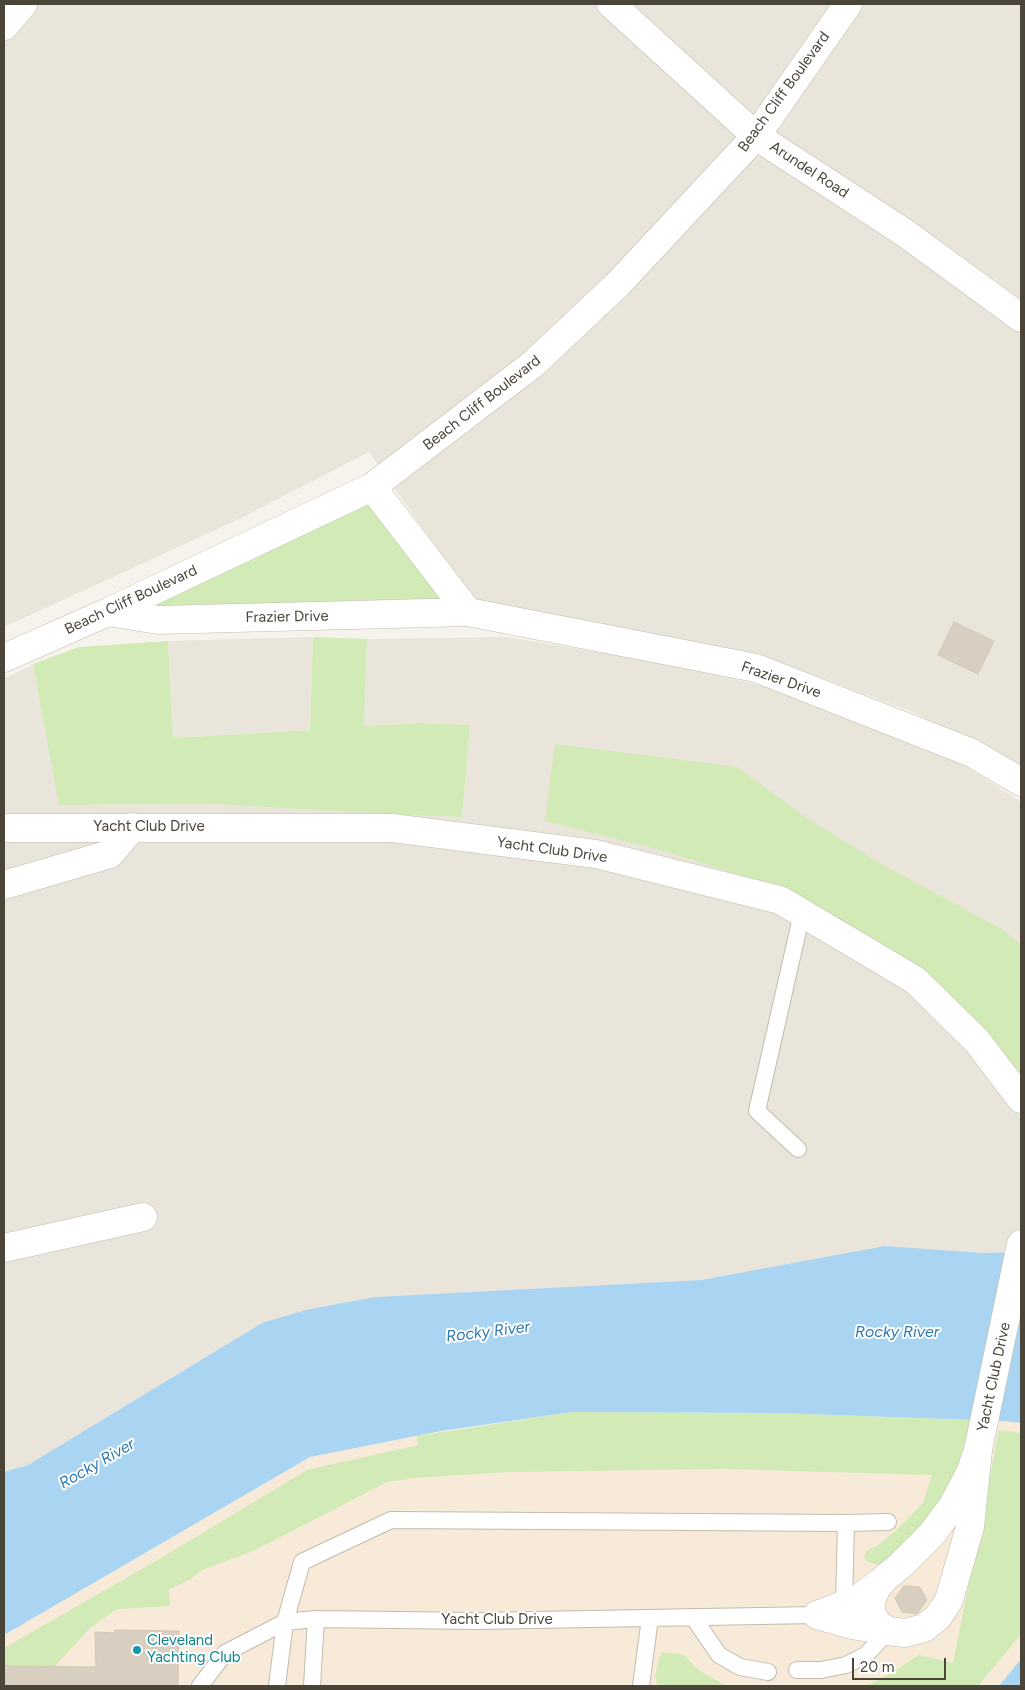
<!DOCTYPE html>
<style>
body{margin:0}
#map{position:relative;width:1025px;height:1690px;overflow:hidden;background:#f6f3ec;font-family:Figtree,sans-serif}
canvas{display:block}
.frame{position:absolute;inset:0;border:5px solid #4b4439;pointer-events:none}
.scale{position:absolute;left:852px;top:1658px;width:94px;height:22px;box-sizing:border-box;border:2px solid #4b4439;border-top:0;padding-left:6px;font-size:15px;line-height:18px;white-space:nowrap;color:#4b4439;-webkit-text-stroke:4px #fff;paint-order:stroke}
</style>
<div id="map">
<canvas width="1025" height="1690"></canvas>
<div class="frame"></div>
<div class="scale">20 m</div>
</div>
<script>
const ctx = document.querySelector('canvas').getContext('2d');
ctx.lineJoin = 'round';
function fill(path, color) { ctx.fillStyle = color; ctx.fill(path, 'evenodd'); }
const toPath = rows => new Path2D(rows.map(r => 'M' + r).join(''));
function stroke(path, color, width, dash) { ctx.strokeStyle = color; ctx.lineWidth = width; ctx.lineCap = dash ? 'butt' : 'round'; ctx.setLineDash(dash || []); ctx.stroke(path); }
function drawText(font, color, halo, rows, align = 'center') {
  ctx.font = font + ' Figtree,sans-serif'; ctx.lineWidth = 4; ctx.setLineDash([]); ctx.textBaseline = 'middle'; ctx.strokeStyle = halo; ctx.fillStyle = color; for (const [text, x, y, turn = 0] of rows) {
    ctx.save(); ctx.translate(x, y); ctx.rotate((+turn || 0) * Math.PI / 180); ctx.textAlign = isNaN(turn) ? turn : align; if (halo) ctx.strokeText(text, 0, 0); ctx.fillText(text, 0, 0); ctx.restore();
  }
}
const residential = toPath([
 [4,4,1021,4,1021,768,915,713,763,656,474,601,369,452,237,520,4,627],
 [313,637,310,730,173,738,168,641],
 [507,637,686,667,794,694,957,761,1021,802,1021,1252,983,1253,885,1246,701,1280,375,1297,262,1323,28,1465,4,1472,4,679,33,664,60,805,213,804,404,815,462,817,470,725,422,723,364,726,367,639]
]);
const commercial = toPath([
 [778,1413,1003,1421,1021,1423,1021,1659,999,1686,4,1686,4,1635,310,1457,441,1431]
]);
const green = toPath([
 [372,487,467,612,108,612],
 [313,637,367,639,364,726,422,723,470,725,462,817,404,815,213,804,59,805,33,664,79,647,168,641,173,738,310,730],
 [555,744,737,767,804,816,876,861,1003,930,1021,945,1021,1085,930,981,872,937,782,888,660,850,545,821],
 [572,1412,778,1413,970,1420,957,1477,941,1510,895,1556,879,1565,868,1562,864,1558,866,1551,878,1545,899,1528,923,1503,932,1475,725,1469,508,1472,414,1478,387,1482,253,1551,202,1570,191,1579,169,1589,170,1606,117,1609,90,1628,54,1667,4,1666,4,1648,161,1558,307,1470,418,1445,417,1436],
 [999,1430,1021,1433,1021,1634,978,1686,863,1686,871,1684,891,1673,919,1655,953,1663],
 [662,1652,684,1655,697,1669,726,1686,658,1686,655,1676,659,1659]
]);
const water = toPath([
 [885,1246,983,1253,1021,1252,1021,1423,1003,1421,778,1413,572,1412,441,1431,310,1457,4,1635,4,1472,28,1465,262,1323,306,1310,375,1297,701,1280],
 [1021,1659,1021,1686,999,1686]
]);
const building = toPath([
 [954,622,994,641,978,674,938,655,954,622],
 [904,1586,920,1587,927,1600,917,1614,902,1612,895,1598,904,1586],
 [115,1630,179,1631,178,1686,4,1686,4,1666,96,1667,95,1632,114,1633,115,1630]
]);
const service = toPath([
 [798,1149,757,1111,802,913],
 [844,1604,846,1523,888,1522],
 [693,1617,719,1655,740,1667,768,1672],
 [797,1670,821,1670,846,1665,866,1655,888,1631],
 [200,1686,225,1653,285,1622,316,1619,477,1621,817,1615],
 [277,1686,285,1622,302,1562,391,1520,846,1523],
 [312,1686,316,1619],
 [641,1686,650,1618]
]);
const minor = toPath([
 [611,4,756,136,905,233,1021,318],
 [4,26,23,4],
 [372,487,468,612],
 [108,612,158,620,468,612,756,668,972,753,1021,782],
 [4,828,392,828,596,854,780,900,915,980,977,1041,1021,1099],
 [4,885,110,854,133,827],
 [4,1248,143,1217],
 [978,1450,971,1471,952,1507,931,1535,901,1565,885,1578,876,1589,871,1600,871,1613,877,1623,888,1631,905,1633,924,1628,938,1617,949,1600,970,1527,978,1450,1021,1244],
 [882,1581,858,1599,817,1615,852,1625,888,1631]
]);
const tertiary = toPath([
 [4,658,108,612,372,487,533,364,617,285,756,136,848,4]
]);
const markers = [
 [137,1650,5,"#0f9aa8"]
];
const streetNames = [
 ["Beach Cliff Boulevard",784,92,-54],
 ["Arundel Road",809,170,33],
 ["Beach Cliff Boulevard",482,403,-38],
 ["Beach Cliff Boulevard",131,600,-25],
 ["Frazier Drive",287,617,-1],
 ["Frazier Drive",781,680,19],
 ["Yacht Club Drive",149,827],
 ["Yacht Club Drive",552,850,8],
 ["Yacht Club Drive",994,1377,-78],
 ["Yacht Club Drive",497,1620]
];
const cultureNames = [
 ["Cleveland",147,1641],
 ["Yachting Club",147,1658]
];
const waterNames = [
 ["Rocky River",488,1332,-7],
 ["Rocky River",897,1332],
 ["Rocky River",97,1464,-30]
];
fill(residential, '#eae5da');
fill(commercial, '#f7ead8');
fill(green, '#d2eab5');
fill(water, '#a9d4f2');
fill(building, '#d8cfc1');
stroke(building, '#d3c7b4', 1);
stroke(service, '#c2bbae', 18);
stroke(minor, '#c2bbae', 29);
stroke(tertiary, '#c2bbae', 29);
stroke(service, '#fff', 16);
stroke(minor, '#fff', 28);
stroke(tertiary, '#fff', 28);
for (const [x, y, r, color] of markers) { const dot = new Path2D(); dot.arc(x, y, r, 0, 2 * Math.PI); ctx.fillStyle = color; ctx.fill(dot); stroke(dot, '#fff', 2); }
drawText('15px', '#4b4439', '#fff', streetNames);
drawText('15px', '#0d838f', '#fff', cultureNames, 'left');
drawText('italic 16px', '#2e7ab2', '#fff', waterNames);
</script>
